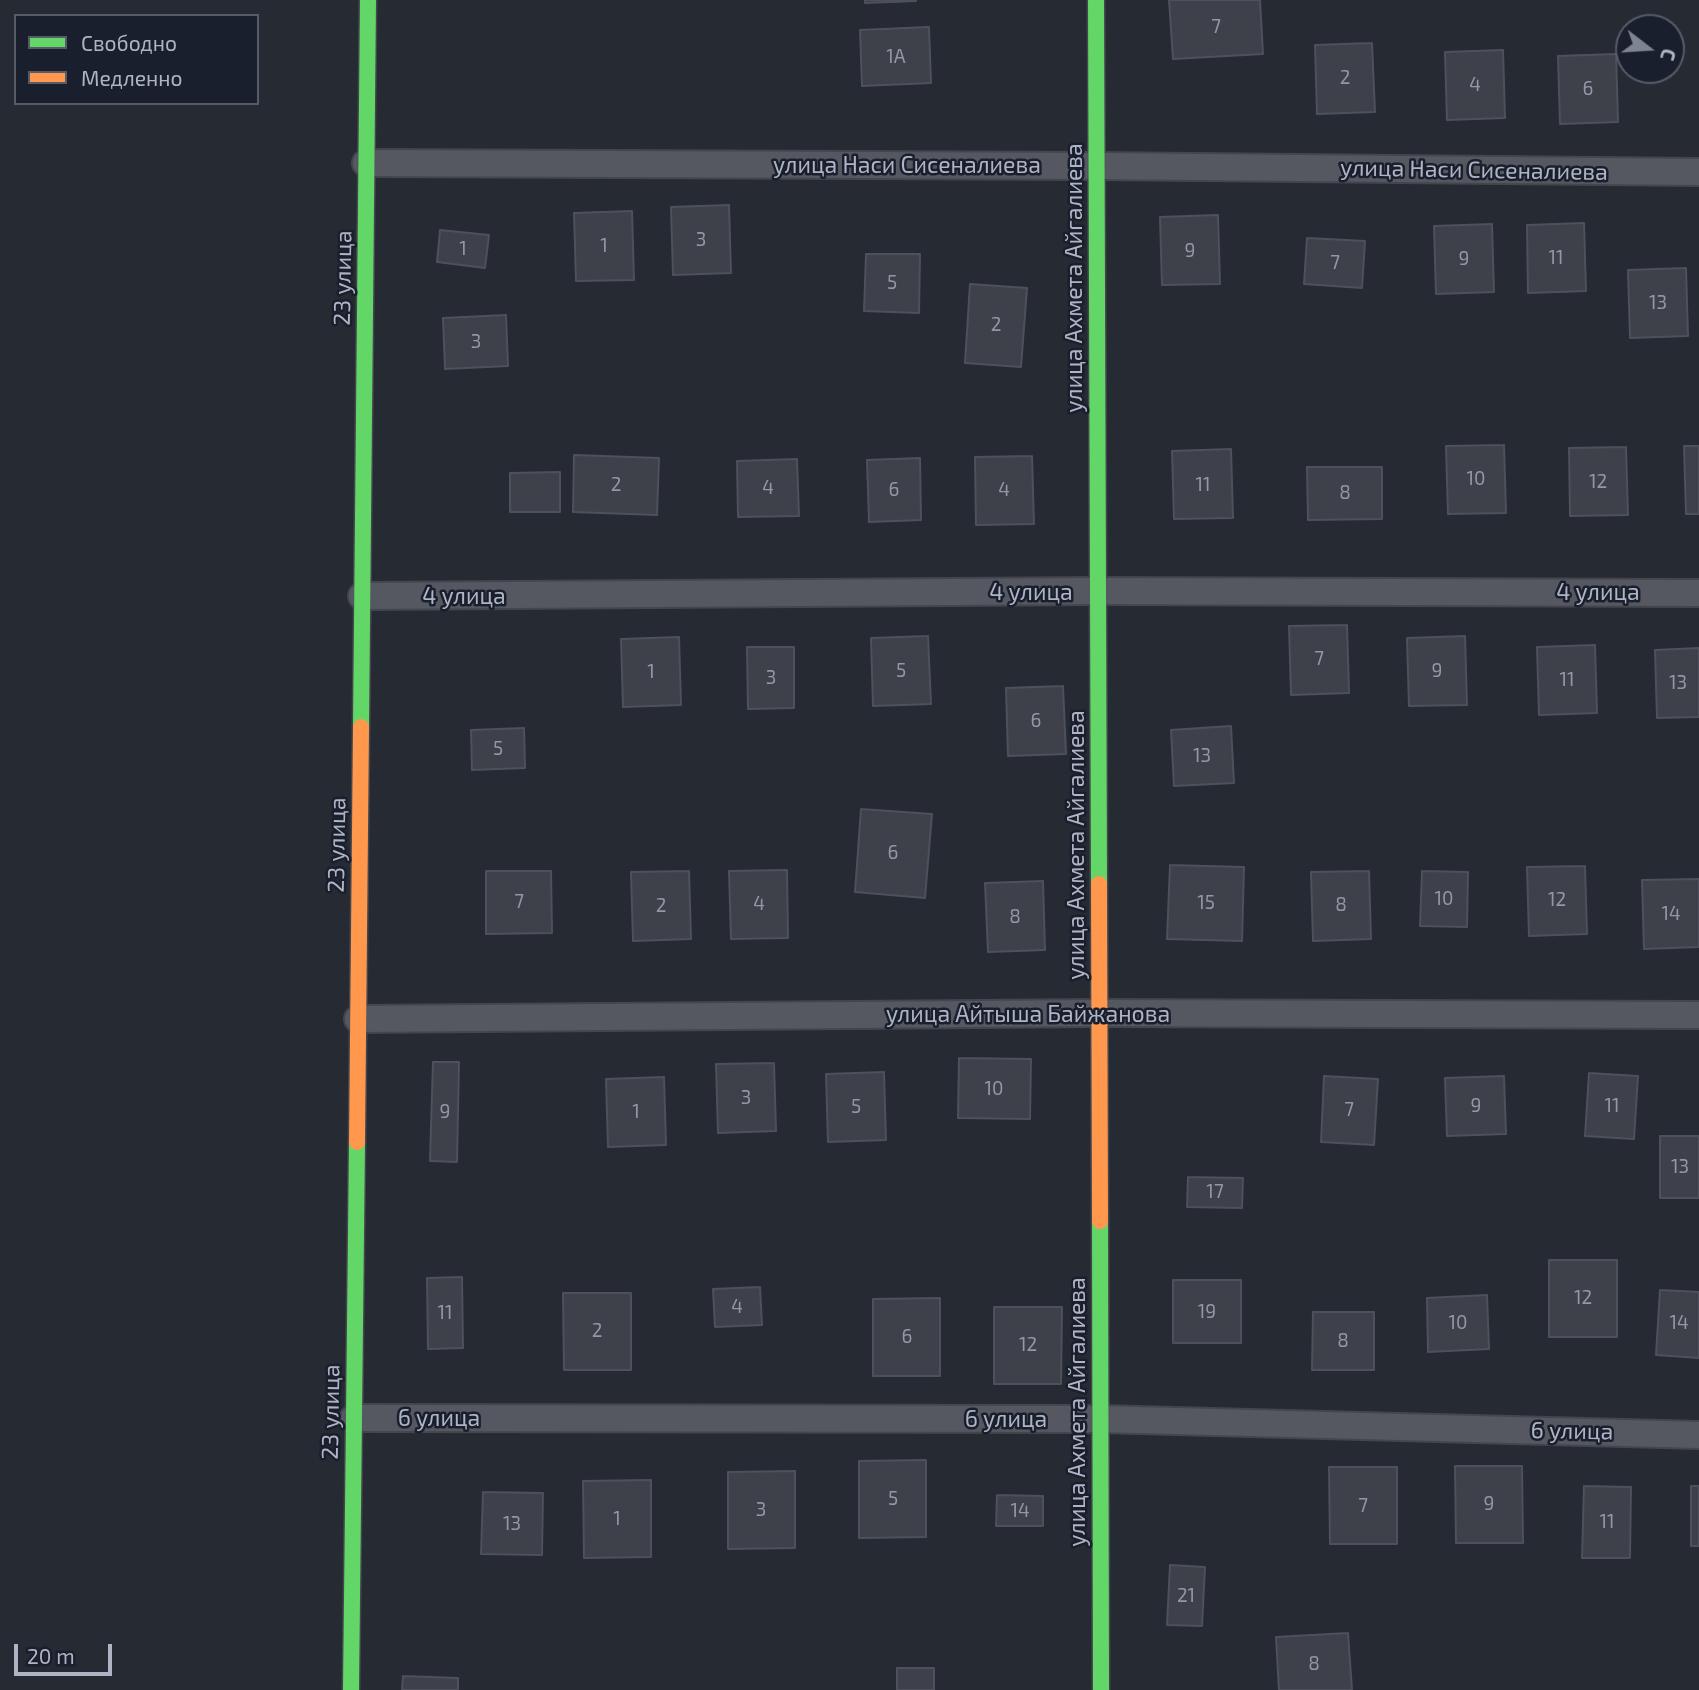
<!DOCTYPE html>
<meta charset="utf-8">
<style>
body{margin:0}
#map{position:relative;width:1699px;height:1690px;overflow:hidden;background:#262a33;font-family:"Exo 2",sans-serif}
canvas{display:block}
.legend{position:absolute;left:14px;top:14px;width:245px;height:91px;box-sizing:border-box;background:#1a1f2d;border:2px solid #565b6a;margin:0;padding:9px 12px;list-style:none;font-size:21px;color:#afb4c5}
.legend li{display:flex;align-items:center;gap:14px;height:35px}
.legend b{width:35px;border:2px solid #565b6a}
.north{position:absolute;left:1615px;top:14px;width:70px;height:70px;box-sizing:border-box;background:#1a1f2d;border:2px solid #565b6a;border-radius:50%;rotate:107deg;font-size:19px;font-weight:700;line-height:28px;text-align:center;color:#afb4c5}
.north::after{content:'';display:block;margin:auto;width:24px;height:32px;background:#7f8492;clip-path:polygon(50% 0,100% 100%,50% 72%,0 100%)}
.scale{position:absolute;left:14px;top:1644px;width:98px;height:32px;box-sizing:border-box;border:4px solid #afb4c5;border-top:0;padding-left:9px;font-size:21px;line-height:24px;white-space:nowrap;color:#afb4c5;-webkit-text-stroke:5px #1a1f2d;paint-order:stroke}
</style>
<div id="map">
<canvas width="1699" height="1690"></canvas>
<ul class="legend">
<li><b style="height:9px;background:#63d668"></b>Свободно</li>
<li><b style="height:9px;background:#ff974d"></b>Медленно</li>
</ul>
<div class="north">С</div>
<div class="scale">20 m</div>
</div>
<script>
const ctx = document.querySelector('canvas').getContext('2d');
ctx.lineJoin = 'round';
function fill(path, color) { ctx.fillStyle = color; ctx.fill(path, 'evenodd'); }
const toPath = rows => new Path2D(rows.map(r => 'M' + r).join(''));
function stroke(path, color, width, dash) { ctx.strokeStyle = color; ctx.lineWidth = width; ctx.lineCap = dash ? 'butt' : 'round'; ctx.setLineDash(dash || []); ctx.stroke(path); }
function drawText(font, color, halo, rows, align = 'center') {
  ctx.font = font + ' "Exo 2",sans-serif'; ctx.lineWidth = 5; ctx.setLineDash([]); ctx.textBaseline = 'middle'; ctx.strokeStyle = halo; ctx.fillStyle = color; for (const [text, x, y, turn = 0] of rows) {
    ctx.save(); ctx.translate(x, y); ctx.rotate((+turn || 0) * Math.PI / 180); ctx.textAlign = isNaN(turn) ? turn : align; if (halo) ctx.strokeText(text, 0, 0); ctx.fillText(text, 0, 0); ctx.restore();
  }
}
const building = toPath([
 [865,0,916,0,916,1,865,3,865,0],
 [1169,0,1260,0,1263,54,1173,59,1169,0],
 [929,27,931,83,862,86,860,30,929,27],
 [1372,43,1375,112,1317,114,1315,45,1372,43],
 [1503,50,1505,118,1447,120,1445,52,1503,50],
 [1616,54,1618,122,1560,124,1558,56,1616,54],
 [729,205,731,273,673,275,671,207,729,205],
 [632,211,634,280,576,281,574,213,632,211],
 [1218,215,1220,284,1162,285,1160,217,1218,215],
 [1584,223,1586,291,1528,293,1527,225,1584,223],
 [1492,224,1494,292,1436,294,1434,226,1492,224],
 [440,230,489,235,485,268,437,262,440,230],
 [1307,238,1365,241,1362,288,1304,284,1307,238],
 [866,254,920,254,919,313,864,311,866,254],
 [1686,268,1688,336,1630,338,1628,270,1686,268],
 [970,284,1027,288,1021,367,965,363,970,284],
 [506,315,508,366,445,369,443,318,506,315],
 [1504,445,1506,513,1448,514,1446,446,1504,445],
 [1684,446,1699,446,1699,514,1686,514,1684,446],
 [1626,447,1628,515,1570,516,1569,448,1626,447],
 [1231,449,1233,518,1174,519,1172,451,1231,449],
 [574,455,659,458,657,515,573,512,574,455],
 [1032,456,1034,524,976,525,975,457,1032,456],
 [920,458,921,520,869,522,867,460,920,458],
 [797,459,799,516,738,517,737,461,797,459],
 [1307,467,1382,467,1382,519,1308,520,1307,467],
 [560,472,560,512,510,512,510,473,560,472],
 [1347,625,1349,693,1291,695,1289,626,1347,625],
 [928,636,931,704,873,706,871,638,928,636],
 [1465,636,1467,705,1409,706,1407,638,1465,636],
 [679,637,681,705,623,707,621,639,679,637],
 [1595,645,1597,713,1539,715,1537,647,1595,645],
 [747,647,794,647,794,708,748,709,747,647],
 [1699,648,1699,717,1657,718,1655,650,1699,648],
 [1063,686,1066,754,1008,756,1006,688,1063,686],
 [1231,726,1234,783,1174,786,1171,730,1231,726],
 [524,728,525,768,472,770,471,730,524,728],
 [861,809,932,814,925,898,855,892,861,809],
 [1170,865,1244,867,1242,941,1167,939,1170,865],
 [1585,866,1587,934,1529,936,1527,867,1585,866],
 [787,870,788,938,731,939,729,871,787,870],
 [486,871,551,871,552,933,486,934,486,871],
 [689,871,691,939,633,941,631,872,689,871],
 [1369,871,1371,939,1313,941,1311,872,1369,871],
 [1422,871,1468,872,1467,927,1420,926,1422,871],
 [1699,879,1699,947,1644,949,1642,880,1699,879],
 [1043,881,1045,950,988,952,985,883,1043,881],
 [959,1058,1031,1059,1030,1119,958,1118,959,1058],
 [433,1062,459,1062,457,1162,430,1161,433,1062],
 [774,1063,776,1131,718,1133,716,1064,774,1063],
 [884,1072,886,1140,828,1142,826,1074,884,1072],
 [1589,1073,1638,1076,1634,1139,1585,1136,1589,1073],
 [1324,1076,1378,1079,1374,1145,1321,1142,1324,1076],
 [1504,1076,1506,1134,1447,1136,1445,1078,1504,1076],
 [664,1077,666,1145,608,1147,606,1079,664,1077],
 [1660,1136,1699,1136,1699,1198,1660,1198,1660,1136],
 [1188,1177,1243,1178,1242,1208,1187,1207,1188,1177],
 [1549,1260,1617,1260,1617,1337,1549,1337,1549,1260],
 [462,1277,463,1348,428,1349,427,1278,462,1277],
 [1173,1280,1241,1280,1241,1343,1173,1343,1173,1280],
 [760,1287,762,1325,715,1327,713,1289,760,1287],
 [1660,1290,1699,1292,1699,1358,1656,1355,1660,1290],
 [563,1293,631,1293,631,1370,564,1370,563,1293],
 [1487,1295,1489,1349,1428,1352,1427,1298,1487,1295],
 [940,1298,940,1376,873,1376,873,1299,940,1298],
 [994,1307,1062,1307,1061,1384,994,1384,994,1307],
 [1313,1312,1374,1312,1374,1370,1312,1370,1313,1312],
 [926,1460,926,1537,859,1538,859,1461,926,1460],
 [1455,1466,1522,1466,1523,1543,1456,1543,1455,1466],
 [1329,1467,1397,1467,1397,1544,1330,1544,1329,1467],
 [795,1471,795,1548,728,1549,728,1472,795,1471],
 [651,1480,651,1557,584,1558,583,1481,651,1480],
 [1584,1486,1631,1487,1630,1558,1582,1558,1584,1486],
 [1691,1486,1699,1486,1699,1546,1691,1546,1691,1486],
 [483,1492,543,1493,542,1555,481,1554,483,1492],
 [997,1495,1043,1496,1043,1526,996,1526,997,1495],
 [1170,1565,1205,1567,1202,1626,1167,1625,1170,1565],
 [1348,1633,1352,1690,1279,1690,1276,1637,1348,1633],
 [897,1668,934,1668,934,1690,897,1690,897,1668],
 [403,1676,458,1678,458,1690,402,1690,403,1676]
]);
const street = toPath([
 [366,163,1097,166,1699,172],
 [362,596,1098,591,1699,593],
 [358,1019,1099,1013,1699,1015],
 [354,1418,1100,1419,1699,1435]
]);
const fast = toPath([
 [1096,0,1099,884],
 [361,727,368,0],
 [1100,1221,1101,1690],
 [351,1690,357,1142]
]);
const slow = toPath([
 [1099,884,1100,1221],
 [357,1142,361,727]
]);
const numberNames = [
 ["7",1216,27],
 ["1А",896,57],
 ["2",1345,78],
 ["4",1475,85],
 ["6",1588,89],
 ["3",701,240],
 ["1",604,246],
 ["1",463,249],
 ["9",1190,251],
 ["11",1556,258],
 ["9",1464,259],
 ["7",1335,263],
 ["5",892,283],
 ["13",1658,303],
 ["2",996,325],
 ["3",476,342],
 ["10",1476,479],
 ["12",1598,482],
 ["2",616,485],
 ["11",1203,485],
 ["4",768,488],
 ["6",894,490],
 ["4",1004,490],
 ["8",1345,493],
 ["7",1319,659],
 ["5",901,671],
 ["9",1437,671],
 ["1",651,672],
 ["3",771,678],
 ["11",1567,680],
 ["13",1678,683],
 ["6",1036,721],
 ["5",498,749],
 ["13",1202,756],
 ["6",893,853],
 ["10",1444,899],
 ["12",1557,900],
 ["7",519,902],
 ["15",1206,903],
 ["4",759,904],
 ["8",1341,905],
 ["2",661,906],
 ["14",1671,914],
 ["8",1015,917],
 ["10",994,1089],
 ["3",746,1098],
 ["9",1476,1106],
 ["11",1612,1106],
 ["5",856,1107],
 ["7",1349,1110],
 ["9",445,1112],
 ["1",636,1112],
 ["13",1680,1167],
 ["17",1215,1192],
 ["12",1583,1298],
 ["4",737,1307],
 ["19",1207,1312],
 ["11",445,1313],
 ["10",1458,1323],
 ["14",1679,1323],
 ["2",597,1331],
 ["6",907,1337],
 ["8",1343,1341],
 ["12",1028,1345],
 ["5",893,1499],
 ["9",1489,1504],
 ["7",1363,1506],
 ["3",761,1510],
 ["14",1020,1511],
 ["1",617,1519],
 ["11",1607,1522],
 ["13",512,1524],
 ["21",1186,1596],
 ["8",1314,1664]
];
const streetNames = [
 ["улица Наси Сисеналиева",907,165],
 ["улица Наси Сисеналиева",1474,170,1],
 ["23 улица",343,278,-89],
 ["улица Ахмета Айгалиева",1074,278,-90],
 ["4 улица",1031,592],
 ["4 улица",1598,592],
 ["4 улица",464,596],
 ["23 улица",337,845,-89],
 ["улица Ахмета Айгалиева",1076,845,-90],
 ["улица Айтыша Байжанова",1028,1014],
 ["23 улица",331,1412,-89],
 ["улица Ахмета Айгалиева",1077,1412,-90],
 ["6 улица",439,1418],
 ["6 улица",1006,1419],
 ["6 улица",1572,1431,1]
];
fill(building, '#3e4149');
stroke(building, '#4e515b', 2);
stroke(street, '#44464e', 30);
stroke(fast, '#44464e', 19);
stroke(slow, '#44464e', 19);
stroke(street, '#565861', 26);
stroke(fast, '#63d668', 16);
stroke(slow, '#ff974d', 16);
drawText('19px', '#9397a6', null, numberNames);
drawText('23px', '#afb4c5', '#1a1f2d', streetNames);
</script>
